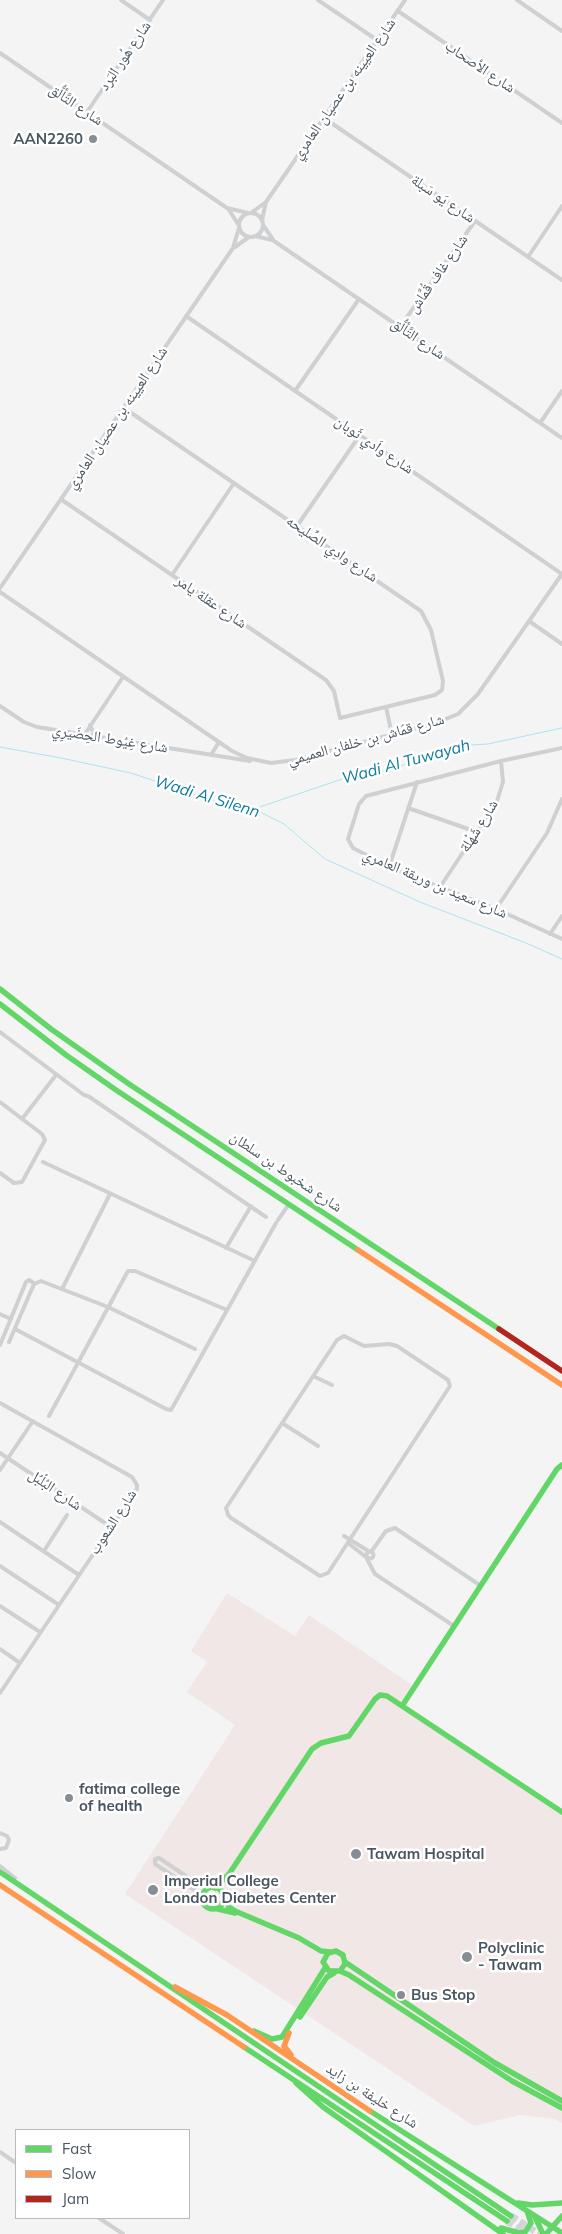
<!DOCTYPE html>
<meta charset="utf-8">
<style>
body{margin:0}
#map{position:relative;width:562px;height:2234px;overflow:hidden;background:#f4f4f4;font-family:Mulish,sans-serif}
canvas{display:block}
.legend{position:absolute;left:15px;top:2129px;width:175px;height:90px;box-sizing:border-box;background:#fff;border:1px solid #b7bbc0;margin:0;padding:6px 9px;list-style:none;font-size:15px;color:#4a5661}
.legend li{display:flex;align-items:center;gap:10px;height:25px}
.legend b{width:25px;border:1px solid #b7bbc0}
</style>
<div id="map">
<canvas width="562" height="2234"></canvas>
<ul class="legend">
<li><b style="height:6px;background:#63d668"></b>Fast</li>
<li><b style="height:6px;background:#ff974d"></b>Slow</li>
<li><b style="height:6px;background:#b3261e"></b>Jam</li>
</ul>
</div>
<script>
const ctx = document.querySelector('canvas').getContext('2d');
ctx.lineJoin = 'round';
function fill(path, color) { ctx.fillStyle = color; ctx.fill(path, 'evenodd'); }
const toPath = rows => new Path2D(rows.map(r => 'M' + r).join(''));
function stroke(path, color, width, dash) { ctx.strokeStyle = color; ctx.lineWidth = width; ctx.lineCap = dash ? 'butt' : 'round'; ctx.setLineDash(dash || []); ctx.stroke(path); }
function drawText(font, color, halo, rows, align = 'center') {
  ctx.font = font + ' Mulish,"Noto Naskh Arabic",sans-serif'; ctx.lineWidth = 5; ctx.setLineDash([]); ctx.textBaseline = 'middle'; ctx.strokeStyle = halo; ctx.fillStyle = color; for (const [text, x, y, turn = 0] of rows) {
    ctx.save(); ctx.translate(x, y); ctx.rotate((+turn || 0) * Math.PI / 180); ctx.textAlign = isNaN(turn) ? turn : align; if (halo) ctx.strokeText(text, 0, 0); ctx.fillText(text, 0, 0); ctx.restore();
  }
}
const medical = toPath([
 [227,1593,295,1636,309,1615,412,1685,399,1704,562,1814,562,2123,554,2119,520,2115,474,2126,125,1894,235,1725,187,1692,207,1662,191,1651]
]);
const stream = toPath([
 [0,747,61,758,131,773,226,805,254,809,284,824,325,859,420,902,526,943,562,959],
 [254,809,345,778,393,769,422,758,470,745,488,744,562,728]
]);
const highwayTunnel = toPath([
 [511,2216,539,2234],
 [507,2221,526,2234]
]);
const street = toPath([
 [121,0,150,20],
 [318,0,377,40],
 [517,0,562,31],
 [398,11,562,123],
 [0,53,227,208,248,213],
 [87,112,163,0],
 [324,118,562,280],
 [229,210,238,224],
 '239 225a12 12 0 1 1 24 0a12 12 0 1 1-24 0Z',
 [251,213,266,202,405,0],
 [262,220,266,202],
 [263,225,274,241,562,438],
 [255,236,272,240],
 [235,247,249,237],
 [528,257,562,206],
 [186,316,562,574],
 [400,327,475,221],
 [295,391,359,299],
 [540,423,562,391],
 [62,500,326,680,334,691,340,718,435,695,442,690,443,681,431,630,421,611,124,408],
 [297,526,360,435],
 [172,575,234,483],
 [0,588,233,248,239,228],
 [0,592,232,751,247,758,271,763,295,760,436,723,458,714,478,694,562,574],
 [529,621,562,644],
 [0,706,24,722,37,727,250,761],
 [386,707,392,735],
 [90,725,95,736],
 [85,734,123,677],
 [562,748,501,761,366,796,359,804,348,839,353,848,389,867,496,909,562,939],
 [211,755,219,742],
 [408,808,477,832],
 [389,867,417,782],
 [440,887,497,801,503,782,501,761],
 [496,909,547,833,562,799],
 [550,934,562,916],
 [0,1032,84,1095,88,1096,266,1217],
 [0,1102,42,1134,45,1140,22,1182,14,1183,0,1173],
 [22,1119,56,1075],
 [43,1162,255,1261],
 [278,1220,289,1204],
 [226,1248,251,1206],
 [62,1289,110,1194],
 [0,1314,11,1319],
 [15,1329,166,1409,171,1410,276,1223],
 [344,1336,364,1346,389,1344,397,1346,448,1380,450,1386,328,1573,320,1576,231,1518,228,1515,226,1508,337,1340,344,1336],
 [9,1342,34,1284,41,1281,108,1307,195,1349],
 [0,1345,26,1282,29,1280,35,1284],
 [313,1376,332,1385],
 [0,1403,132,1477,137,1485,137,1489,0,1693],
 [49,1416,128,1271,135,1271,227,1310],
 [282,1423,318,1446],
 [0,1453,111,1527],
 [0,1470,33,1421],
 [0,1522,79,1575],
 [344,1536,370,1552],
 [348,1543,366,1557],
 [44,1551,67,1515],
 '366.5 1555a3.5 3.5 0 1 1 7 0a3.5 3.5 0 1 1-7 0Z',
 [371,1552,386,1531,395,1528,481,1586],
 [367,1559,375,1574,454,1626],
 [0,1566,59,1605],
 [0,1606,40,1632],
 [0,1649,20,1663],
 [0,1833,7,1836,9,1840,6,1848,0,1849],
 [0,1866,15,1878],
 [202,1899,196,1891,155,1864,155,1859,159,1858,195,1882,209,1888],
 [0,2152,16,2163],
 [99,2218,123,2234]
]);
const fast = toPath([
 [0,989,51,1029,129,1084,499,1329],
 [0,1004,66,1055,116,1090,358,1250],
 [402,1706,557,1469,562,1465],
 [0,1872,511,2216],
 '202 1898a11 11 0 1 1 22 0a11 11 0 1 1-22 0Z',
 [215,1888,229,1874,312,1749,321,1743,349,1736,375,1699,380,1695,387,1696,562,1812],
 [224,1897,229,1907,235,1911,299,1938,321,1951,330,1952],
 [218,1909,235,1913],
 [345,1962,495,2063,562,2101],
 [340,1971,345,1964,343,1955,336,1951,328,1953,323,1962,329,1971,340,1971,349,1975,512,2081,562,2108],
 [300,2017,327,1977,334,1973],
 [254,2031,272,2039,282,2037,325,1968],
 [244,2047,507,2221],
 [296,2083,323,2107,503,2234],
 [370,2111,562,2233],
 [518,2203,532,2205,562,2203],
 [535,2217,543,2234],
 [501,2228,519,2233,525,2232,531,2223,527,2211],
 [546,2234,562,2216]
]);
const slow = toPath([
 [358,1250,562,1385],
 [0,1885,244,2047],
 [175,1987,227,2015,370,2111],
 [289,2033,284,2046,291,2055]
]);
const jam = toPath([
 [499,1329,562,1371]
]);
const markers = [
 [93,139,5,"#868d94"],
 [69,1798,5,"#868d94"],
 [356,1854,6,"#868d94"],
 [153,1890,6,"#868d94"],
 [467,1957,6,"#868d94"],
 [401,1995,5,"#868d94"]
];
const streetNames = [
 ["شارع هُور البَرد",125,56,-56],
 ["شارع الأصحاب",480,67,34],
 ["شارع العيينه بن عصيان العامري",344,89,-55],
 ["شارع التَّألُّق",76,105,34],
 ["شارع يَو سَبلة",443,199,34],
 ["شارع غاف قُمَّاش",438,274,-55],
 ["شارع التَّألُّق",418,339,34],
 ["شارع العيينه بن عصيان العامري",117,418,-56],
 ["شارع واَدي ثَوبان",374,445,34],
 ["شارع وادِي الصِّليحه",332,549,34],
 ["شارع عقلة يامر",211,602,34],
 ["شارع غِيُوط الحِضَيرِي",110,739,9],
 ["شارع قمّاش بن خلفان العميمي",366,740,-15],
 ["شارع شَهْلة",479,826,-58],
 ["شارع سعيد بن وريقة العامري",435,884,23],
 ["شارع شخبوط بن سلطان",286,1172,34],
 ["شارع البُلْبُل",55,1490,34],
 ["شارع الشعوب",113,1522,-57],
 ["شارع خليفة بن زايد",372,2096,33]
];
const poiNames = [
 ["AAN2260",83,139,"right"],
 ["fatima college",79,1789],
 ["of health",79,1806],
 ["Tawam Hospital",367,1854],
 ["Imperial College",164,1881],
 ["London Diabetes Center",164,1898],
 ["Polyclinic",478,1948],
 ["- Tawam",478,1965],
 ["Bus Stop",411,1995]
];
const waterNames = [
 ["Wadi Al Tuwayah",406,762,-15],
 ["Wadi Al Silenn",207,797,17]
];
fill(medical, '#f1e7e6');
stroke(stream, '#aee2f0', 1);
stroke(highwayTunnel, '#d2d4d7', 7, [7, 3.5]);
stroke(street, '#ced0d2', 4);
stroke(fast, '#63d668', 5.5);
stroke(slow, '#ff974d', 5.5);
stroke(jam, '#b3261e', 5.5);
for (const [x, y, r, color] of markers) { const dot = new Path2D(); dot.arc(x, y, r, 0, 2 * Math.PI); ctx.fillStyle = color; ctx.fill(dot); stroke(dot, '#fff', 2); }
drawText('15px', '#4a5661', '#fff', streetNames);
drawText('bold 15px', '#4a5661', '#fff', poiNames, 'left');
drawText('italic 16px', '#0c7c9b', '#fff', waterNames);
</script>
